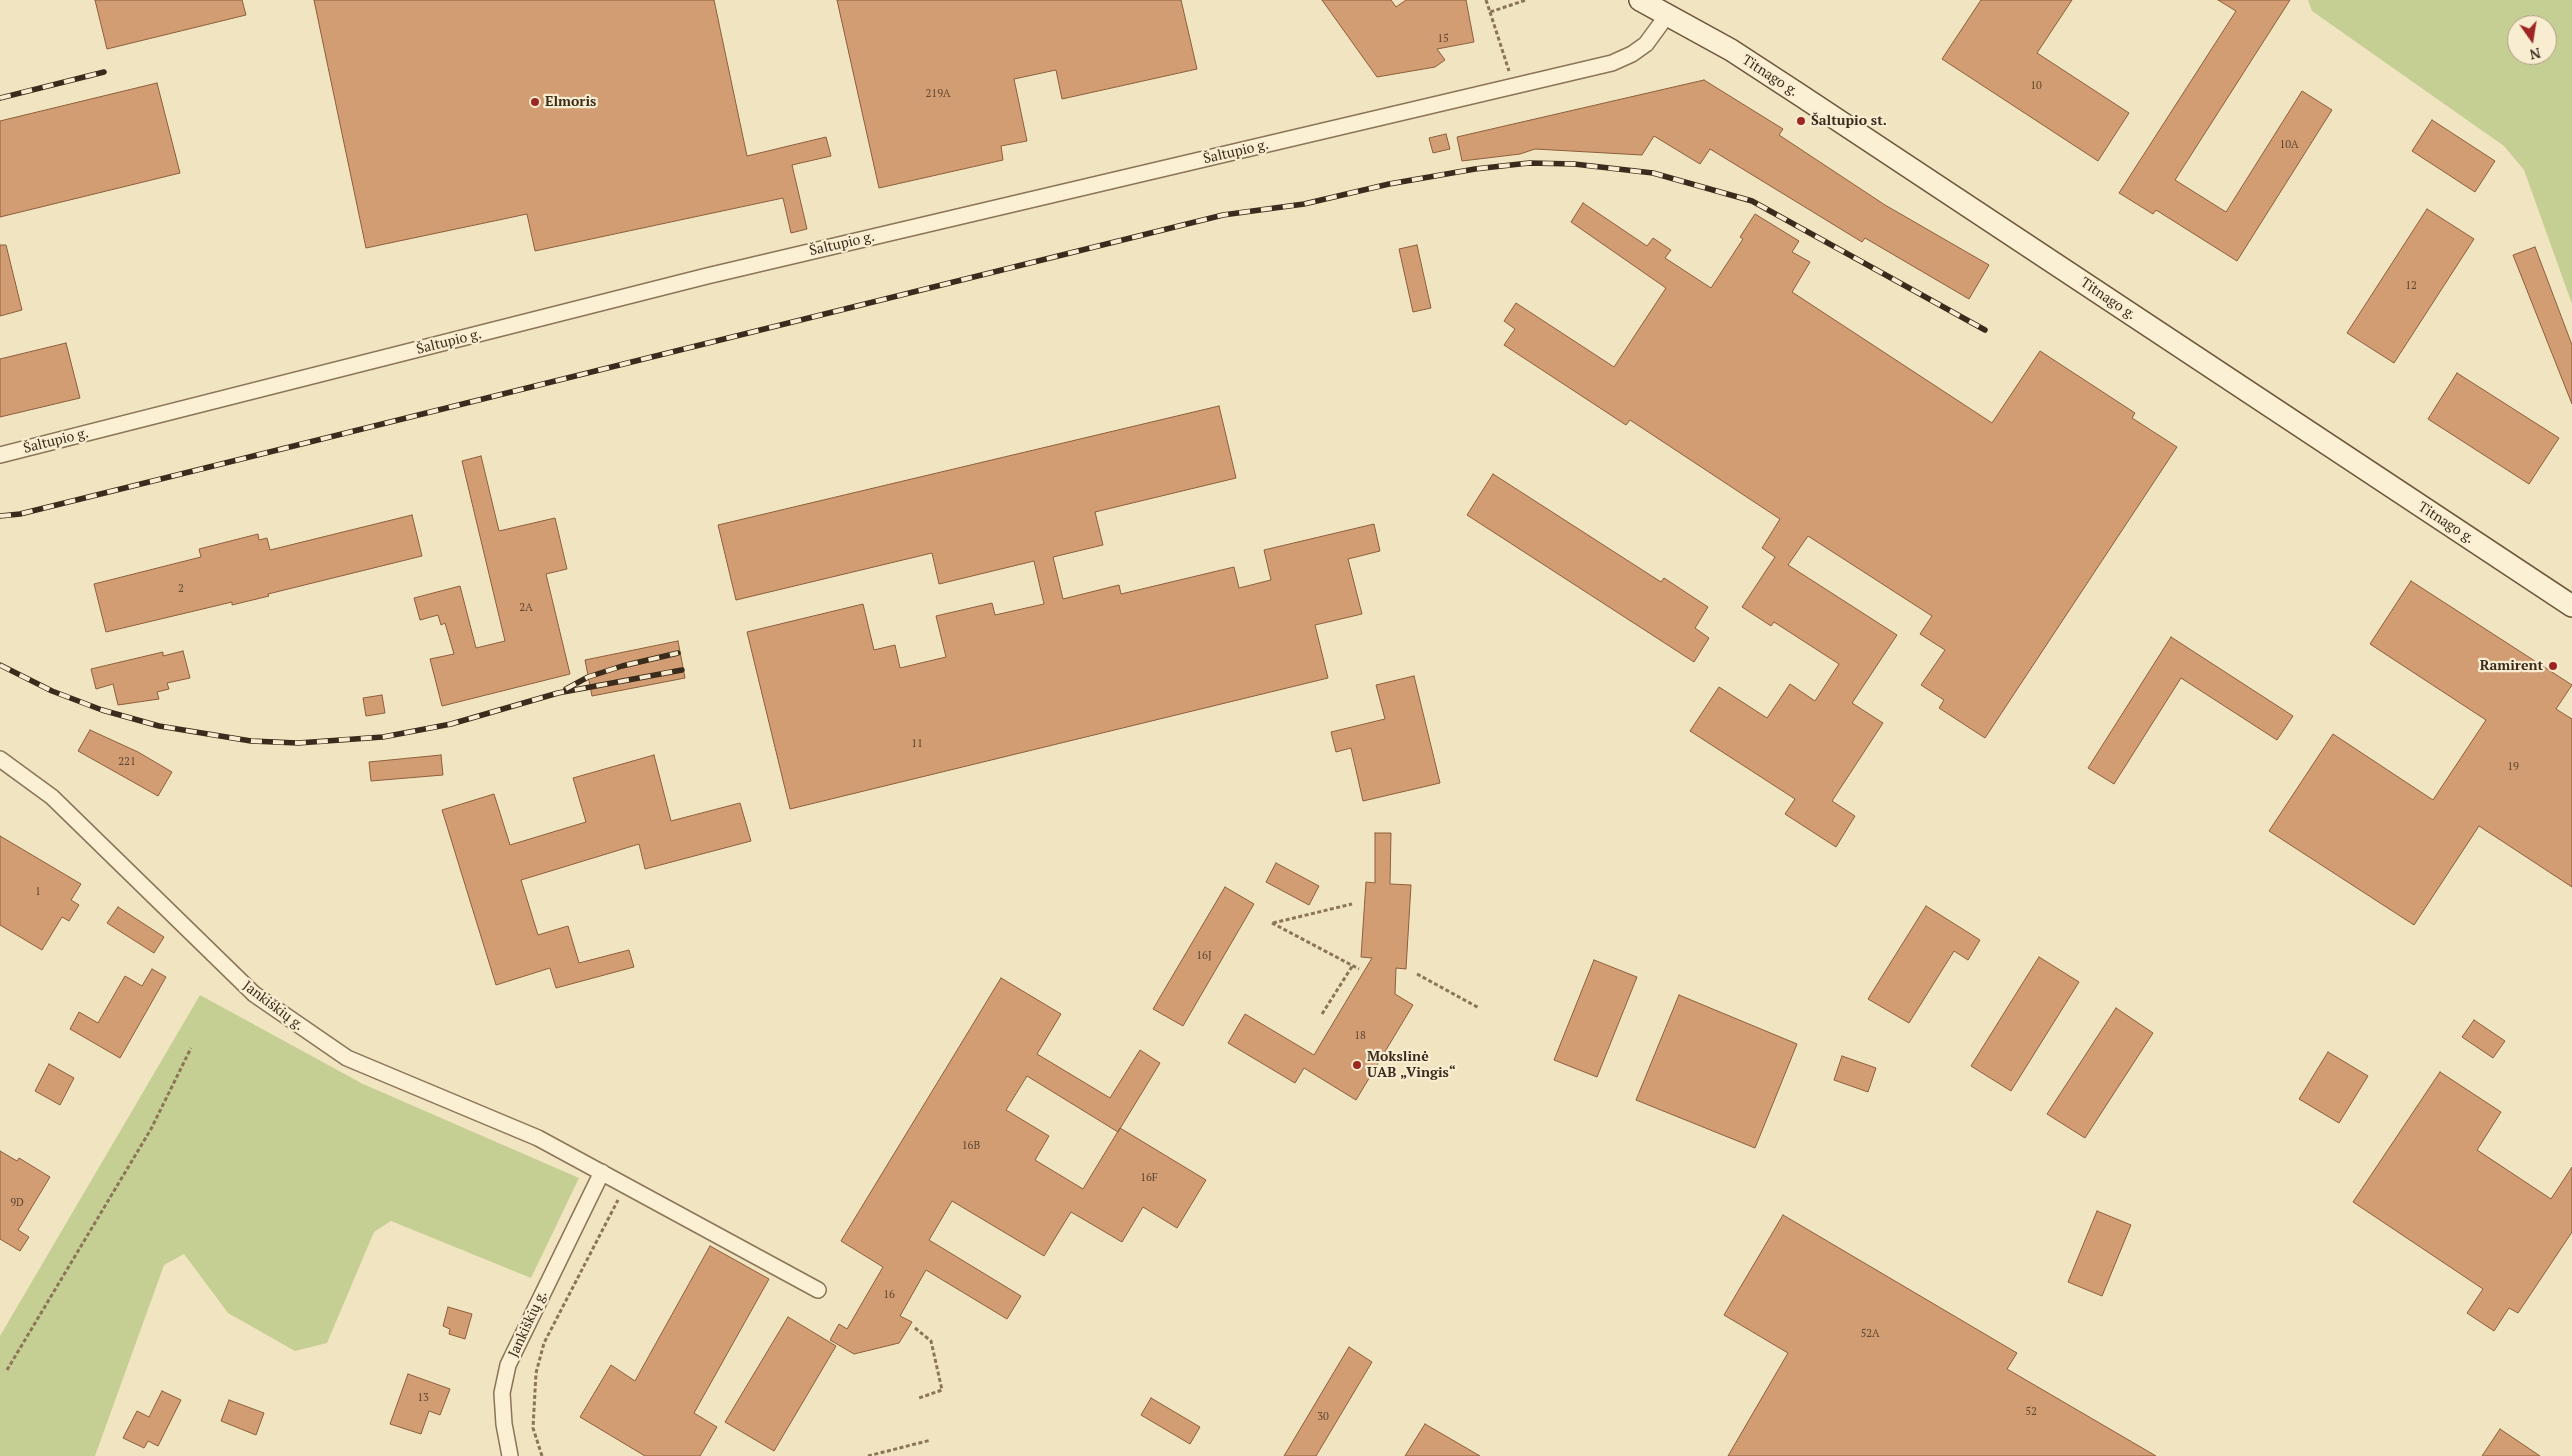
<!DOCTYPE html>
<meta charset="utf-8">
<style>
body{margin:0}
#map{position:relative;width:2572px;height:1456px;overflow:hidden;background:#f1e4c0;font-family:"PT Serif",serif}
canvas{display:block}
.north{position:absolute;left:2507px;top:15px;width:50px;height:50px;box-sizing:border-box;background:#f8edd0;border:1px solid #ac9f88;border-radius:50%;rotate:167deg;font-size:14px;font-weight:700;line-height:20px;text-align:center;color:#3a2b1c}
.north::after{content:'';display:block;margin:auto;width:18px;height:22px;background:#9e2622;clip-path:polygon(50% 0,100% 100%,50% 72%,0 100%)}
</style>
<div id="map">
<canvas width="2572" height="1456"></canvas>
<div class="north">N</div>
</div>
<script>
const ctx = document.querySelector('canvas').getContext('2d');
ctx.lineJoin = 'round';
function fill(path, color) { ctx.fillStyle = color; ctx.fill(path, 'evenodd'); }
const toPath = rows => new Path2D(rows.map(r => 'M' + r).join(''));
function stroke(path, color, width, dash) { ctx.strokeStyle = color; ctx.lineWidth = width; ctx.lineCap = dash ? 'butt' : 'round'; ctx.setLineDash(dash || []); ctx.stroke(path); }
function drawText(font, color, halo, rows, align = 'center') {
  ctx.font = font + ' "PT Serif",serif'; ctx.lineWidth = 4.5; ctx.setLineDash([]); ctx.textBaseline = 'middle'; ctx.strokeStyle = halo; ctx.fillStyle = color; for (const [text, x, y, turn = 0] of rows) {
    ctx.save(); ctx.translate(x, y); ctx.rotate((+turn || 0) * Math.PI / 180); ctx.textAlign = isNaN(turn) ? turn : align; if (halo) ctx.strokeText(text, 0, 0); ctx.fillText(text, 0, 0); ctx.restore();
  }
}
const green = toPath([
 [2308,0,2572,0,2572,304,2524,170,2504,146,2312,11],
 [2517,25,2547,25,2547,55,2517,55],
 [200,995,363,1084,579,1178,531,1278,391,1221,374,1232,327,1343,295,1351,228,1313,184,1254,164,1265,95,1456,0,1456,0,1336]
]);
const building = toPath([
 [95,0,242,0,246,15,107,49,95,0],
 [314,0,714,0,747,156,826,137,831,156,792,165,807,229,791,233,783,198,535,251,527,214,366,248,314,0],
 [837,0,1181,0,1197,69,1062,99,1056,70,1014,79,1027,141,1001,146,1003,160,879,188,837,0],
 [1322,0,1391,0,1396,7,1406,0,1466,0,1474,42,1437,49,1445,60,1435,67,1377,77,1322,0],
 [1981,0,2072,0,2037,53,2129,113,2098,161,1942,59,1981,0],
 [2218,0,2290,0,2175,180,2226,212,2302,91,2332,110,2237,261,2156,210,2153,214,2119,193,2236,11,2218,0],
 [1704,80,1783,129,1779,135,1885,205,1989,265,1969,299,1865,238,1862,242,1710,149,1700,164,1654,136,1642,155,1535,149,1520,154,1462,161,1457,137,1704,80],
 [157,83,180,173,0,217,0,121,157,83],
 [2432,120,2495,161,2475,192,2412,151,2432,120],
 [1446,134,1450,149,1433,153,1429,138,1446,134],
 [1583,203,1647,246,1653,238,1671,250,1665,258,1711,288,1743,239,1740,237,1755,214,1799,241,1792,252,1810,262,1792,292,1992,423,2040,351,2135,413,2132,418,2177,447,1985,738,1939,708,1944,700,1921,685,1945,650,1920,634,1932,616,1808,536,1788,565,1897,635,1852,703,1883,723,1832,801,1855,816,1836,847,1785,814,1795,799,1690,731,1719,687,1767,718,1790,684,1815,701,1839,664,1774,622,1771,626,1742,607,1775,557,1762,548,1780,519,1630,420,1626,425,1504,345,1515,329,1504,321,1516,303,1614,367,1666,288,1571,222,1583,203],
 [2427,209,2474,239,2394,363,2347,333,2427,209],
 [0,245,6,245,22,310,0,316,0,245],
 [1417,245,1431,308,1413,312,1399,249,1417,245],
 [2535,247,2572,345,2572,404,2513,255,2535,247],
 [66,343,80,398,0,417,0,359,66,343],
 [2457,373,2559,438,2529,484,2428,419,2457,373],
 [1219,406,1236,478,1095,512,1103,545,1053,557,1063,599,1119,585,1121,594,1234,567,1239,588,1271,580,1264,550,1374,524,1380,551,1348,559,1362,614,1315,625,1328,678,790,809,747,632,863,604,874,650,895,645,900,668,946,657,936,616,992,603,995,615,1044,604,1034,561,939,584,932,553,736,600,718,525,1219,406],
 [481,456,499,531,555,518,567,569,546,574,570,674,442,706,430,659,454,654,445,623,441,625,438,615,420,620,414,598,460,586,476,648,505,641,462,461,481,456],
 [1493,474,1661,582,1664,578,1708,607,1695,628,1709,638,1694,662,1467,515,1493,474],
 [412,515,422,556,268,594,269,596,232,605,232,602,106,632,94,584,201,557,199,549,258,534,259,540,267,538,270,550,412,515],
 [2411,581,2572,685,2556,709,2572,719,2572,887,2479,826,2414,925,2269,831,2333,734,2433,800,2486,720,2370,644,2411,581],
 [2171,637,2293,716,2277,740,2181,678,2114,784,2088,768,2171,637],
 [678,641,685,678,592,696,585,660,678,641],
 [183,651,190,678,167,683,169,689,157,692,159,699,118,705,113,684,96,689,91,669,163,652,163,656,183,651],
 [1414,676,1440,783,1363,801,1351,748,1336,752,1331,732,1385,719,1376,685,1414,676],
 [382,695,385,713,366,716,363,698,382,695],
 [90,730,138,752,172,772,158,796,78,751,90,730],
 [441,755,443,775,371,781,369,762,441,755],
 [654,755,671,821,740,803,751,841,645,869,639,844,521,880,538,935,568,926,579,963,629,950,634,967,556,988,550,968,496,985,442,810,494,794,510,845,586,822,573,778,654,755],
 [1375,833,1391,833,1390,884,1411,885,1406,969,1396,968,1395,994,1413,1005,1356,1100,1304,1068,1295,1083,1228,1043,1245,1014,1314,1055,1372,958,1361,957,1366,882,1375,883,1375,833],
 [0,836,81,884,71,900,79,905,69,921,62,917,42,950,0,925,0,836],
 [1276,863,1319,886,1309,905,1266,882,1276,863],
 [1225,887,1254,904,1183,1026,1153,1009,1225,887],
 [1926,906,1980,940,1968,960,1954,951,1909,1023,1868,999,1926,906],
 [118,907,164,937,154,953,107,923,118,907],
 [2039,957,2079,982,2011,1091,1971,1066,2039,957],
 [1594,960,1637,977,1597,1077,1554,1060,1594,960],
 [152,969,166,977,120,1058,70,1029,79,1012,98,1023,125,976,142,986,152,969],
 [1001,978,1061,1014,1037,1054,1110,1098,1140,1050,1160,1063,1118,1132,1027,1076,1006,1110,1049,1136,1035,1160,1083,1189,1120,1128,1206,1180,1177,1228,1143,1207,1122,1242,1071,1212,1044,1256,952,1201,929,1240,1021,1296,1007,1319,926,1270,900,1316,912,1322,899,1343,854,1354,830,1340,839,1324,847,1329,883,1267,841,1241,1001,978],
 [1679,995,1797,1044,1755,1148,1636,1100,1679,995],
 [2116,1008,2153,1033,2085,1138,2047,1114,2116,1008],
 [2474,1020,2505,1041,2493,1058,2462,1037,2474,1020],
 [2328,1052,2368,1076,2339,1123,2299,1099,2328,1052],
 [1842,1056,1876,1068,1868,1092,1834,1080,1842,1056],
 [49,1064,74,1078,60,1105,35,1091,49,1064],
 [2440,1072,2501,1112,2477,1150,2551,1199,2572,1167,2572,1232,2518,1313,2509,1308,2494,1331,2467,1313,2483,1289,2353,1202,2440,1072],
 [0,1151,17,1161,19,1158,50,1177,18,1230,29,1237,20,1251,0,1239,0,1151],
 [2097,1211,2131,1225,2102,1296,2068,1282,2097,1211],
 [1783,1215,2017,1353,2007,1369,2156,1456,1728,1456,1788,1353,1724,1315,1783,1215],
 [710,1246,769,1279,694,1413,717,1427,700,1456,645,1456,580,1417,611,1365,635,1381,710,1246],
 [448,1307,472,1314,465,1339,449,1334,450,1329,443,1326,448,1307],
 [788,1317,836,1346,774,1451,725,1422,788,1317],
 [1349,1347,1372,1362,1316,1456,1284,1456,1349,1347],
 [408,1374,450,1389,440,1415,429,1411,421,1434,390,1424,408,1374],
 [162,1391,181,1400,158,1446,148,1441,144,1448,123,1438,137,1411,149,1417,162,1391],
 [1151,1398,1200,1427,1190,1444,1141,1415,1151,1398],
 [229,1400,264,1413,256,1435,221,1421,229,1400],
 [1425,1424,1480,1456,1405,1456,1425,1424],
 [2500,1429,2540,1456,2482,1456,2500,1429]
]);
const path = toPath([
 [1486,0,1490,12,1526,0],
 [1490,12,1509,71],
 [1272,923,1359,969],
 [1273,923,1352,904],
 [1417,974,1479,1008],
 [1322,1014,1353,965],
 [915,1328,931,1341,942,1390,919,1398],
 [7,1370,151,1129,191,1048],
 [542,1456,533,1428,536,1373,544,1343,618,1200],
 [868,1456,931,1440]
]);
const street = toPath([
 [0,455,707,276,1612,63,1632,54,1646,44,1668,14],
 [0,759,52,797,254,994,347,1058,538,1138,818,1290],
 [510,1456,504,1424,502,1393,508,1365,602,1172]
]);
const secondary = toPath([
 [1640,0,1731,50,1800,95,2572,606]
]);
const rail = toPath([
 [0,98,104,72],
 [0,516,20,514,1223,215,1304,204,1389,184,1475,169,1529,163,1574,164,1653,173,1752,201,1985,330],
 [0,665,52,691,102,710,159,726,251,741,298,743,383,737,451,724,558,693,682,670],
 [566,689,588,677,622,666,678,653]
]);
const markers = [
 [535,102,5,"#9e2622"],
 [1801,121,5,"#9e2622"],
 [2553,666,5,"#9e2622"],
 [1357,1065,5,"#9e2622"]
];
const numberNames = [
 ["15",1443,39],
 ["10",2036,86],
 ["219A",938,94],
 ["10A",2289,145],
 ["12",2411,286],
 ["2",181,589],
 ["2A",526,608],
 ["11",917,744],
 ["221",127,762],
 ["19",2513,767],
 ["1",38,892],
 ["16J",1204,956],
 ["18",1360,1036],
 ["16B",971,1146],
 ["16F",1149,1178],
 ["9D",17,1203],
 ["16",889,1295],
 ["52A",1870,1334],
 ["13",423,1398],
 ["52",2031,1412],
 ["30",1323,1417]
];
const streetNames = [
 ["Titnago g.",1770,76,33],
 ["Šaltupio g.",1236,152,-13],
 ["Šaltupio g.",842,244,-13],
 ["Titnago g.",2108,299,34],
 ["Šaltupio g.",449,342,-14],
 ["Šaltupio g.",56,441,-14],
 ["Titnago g.",2446,523,33],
 ["Jankiškių g.",273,1006,37],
 ["Jankiškių g.",528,1324,-65]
];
const poiNames = [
 ["Elmoris",545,102],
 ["Šaltupio st.",1811,121],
 ["Ramirent",2543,666,"right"],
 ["Mokslinė",1367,1057],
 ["UAB „Vingis“",1367,1073]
];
fill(green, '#c6cf93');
fill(building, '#d29d73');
stroke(building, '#8c5e3b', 1);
stroke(street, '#8b7457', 18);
stroke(secondary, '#6d553a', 24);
stroke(path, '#8b7457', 3, [4, 2.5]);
stroke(street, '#fbf0d4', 15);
stroke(secondary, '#fbf0d4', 21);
stroke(rail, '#3a2b1c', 5.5);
stroke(rail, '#f8edd0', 4, [11]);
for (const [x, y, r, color] of markers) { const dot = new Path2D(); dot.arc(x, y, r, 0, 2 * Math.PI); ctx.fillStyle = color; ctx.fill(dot); stroke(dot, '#f8edd0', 2); }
drawText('11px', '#604832', null, numberNames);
drawText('14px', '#3a2b1c', '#f8edd0', streetNames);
drawText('bold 14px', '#3a2b1c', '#f8edd0', poiNames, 'left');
</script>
